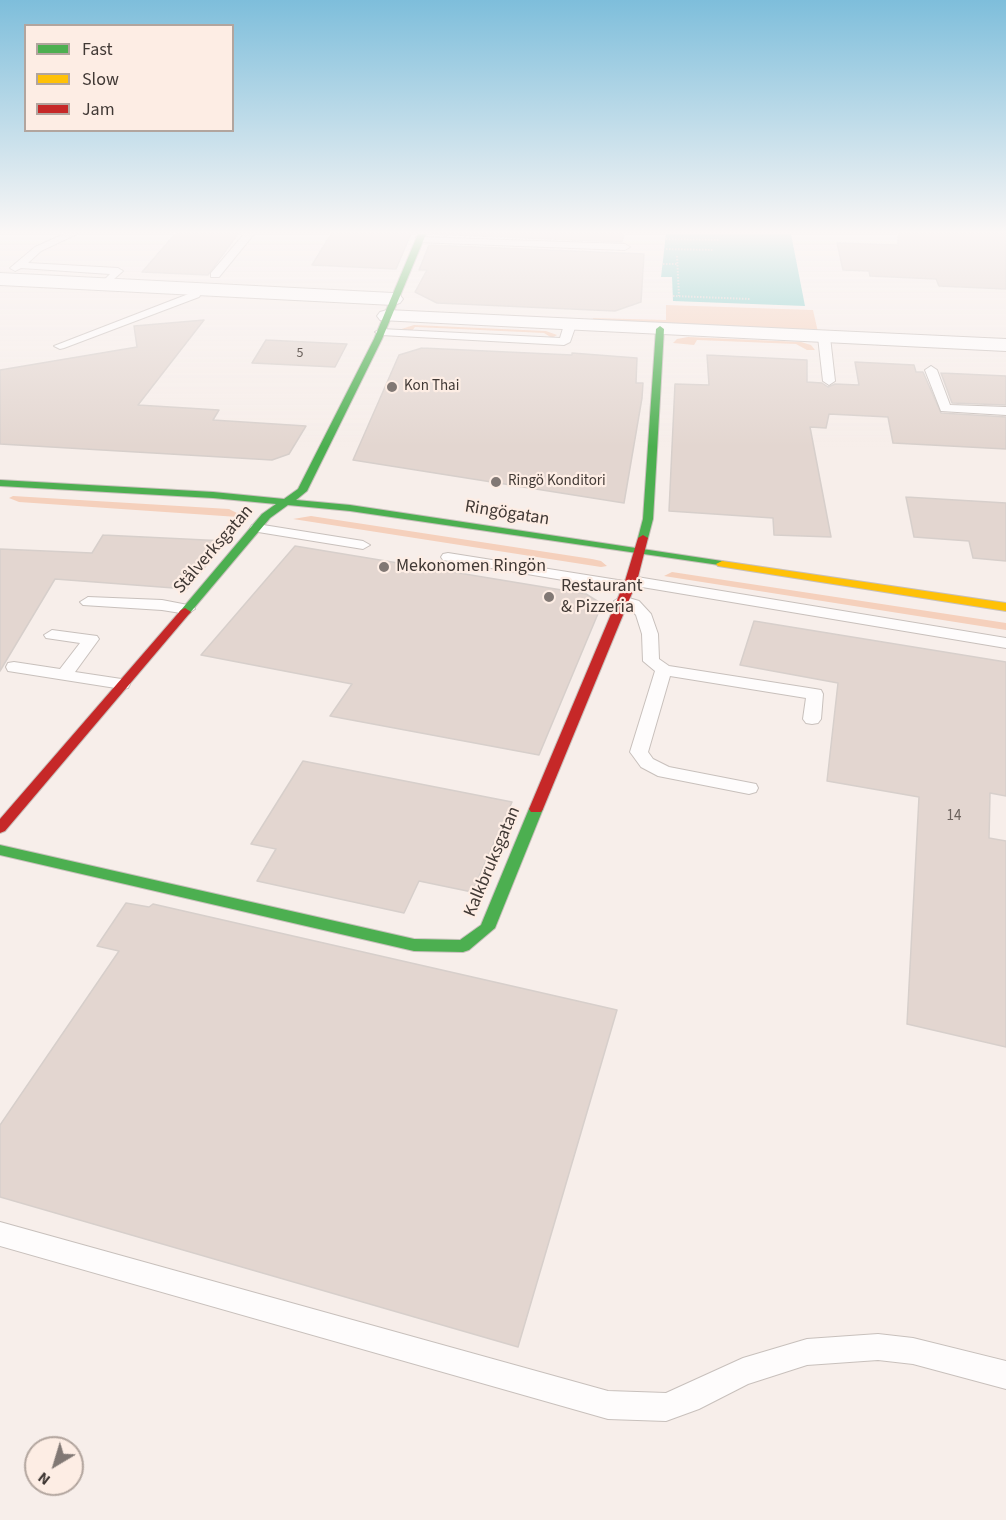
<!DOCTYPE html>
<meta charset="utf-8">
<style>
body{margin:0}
#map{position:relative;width:1006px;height:1520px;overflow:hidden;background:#f7eeea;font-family:"Source Sans 3",sans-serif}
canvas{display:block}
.legend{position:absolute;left:24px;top:24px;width:210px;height:108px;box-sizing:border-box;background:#fdede4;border:2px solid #b2a59e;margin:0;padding:8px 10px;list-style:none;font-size:18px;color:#413935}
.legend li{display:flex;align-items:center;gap:12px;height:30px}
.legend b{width:30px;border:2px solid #b2a59e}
.north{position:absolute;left:24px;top:1436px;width:60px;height:60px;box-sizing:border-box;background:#fdede4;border:2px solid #b2a59e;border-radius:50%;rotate:218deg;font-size:16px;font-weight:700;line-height:24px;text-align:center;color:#413935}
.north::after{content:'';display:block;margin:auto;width:21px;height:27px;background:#817874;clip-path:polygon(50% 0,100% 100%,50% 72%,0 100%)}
</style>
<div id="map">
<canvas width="1006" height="1520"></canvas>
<ul class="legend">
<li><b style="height:8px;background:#4caf50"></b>Fast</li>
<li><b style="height:8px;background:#ffc107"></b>Slow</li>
<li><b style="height:8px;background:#c62828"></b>Jam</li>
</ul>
<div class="north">N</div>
</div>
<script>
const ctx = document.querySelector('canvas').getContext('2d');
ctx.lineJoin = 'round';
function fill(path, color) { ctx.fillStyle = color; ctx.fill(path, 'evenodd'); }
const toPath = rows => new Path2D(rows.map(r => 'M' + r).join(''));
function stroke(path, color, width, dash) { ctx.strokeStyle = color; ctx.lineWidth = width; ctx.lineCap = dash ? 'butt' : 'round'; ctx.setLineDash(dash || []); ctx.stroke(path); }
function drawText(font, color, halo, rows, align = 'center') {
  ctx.font = font + ' "Source Sans 3",sans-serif'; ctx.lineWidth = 4.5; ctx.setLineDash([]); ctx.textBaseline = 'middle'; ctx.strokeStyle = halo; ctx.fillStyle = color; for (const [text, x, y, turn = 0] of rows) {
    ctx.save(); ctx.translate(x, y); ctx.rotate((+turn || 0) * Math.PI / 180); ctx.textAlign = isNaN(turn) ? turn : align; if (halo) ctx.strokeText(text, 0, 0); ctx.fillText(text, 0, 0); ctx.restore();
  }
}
const green = toPath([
 [666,305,813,310,818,332,592,324,593,318,666,320],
 [414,325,546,331,557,335,552,338,544,333,415,327,412,331,395,331],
 [688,337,801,342,811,345,815,350,807,350,796,344,697,340,694,345,673,343,677,339],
 [13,496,229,509,241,515,238,517,19,502,9,498],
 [311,516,592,559,601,561,607,566,601,567,293,519],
 [672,572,1006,623,1006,630,664,576]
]);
const water = toPath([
 [666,234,791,234,805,306,673,301,672,277,661,277]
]);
const building = toPath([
 [175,234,238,234,208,275,142,272,175,234],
 [331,234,411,234,396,269,312,265,331,234],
 [433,234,624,234,622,242,433,234],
 [898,234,1006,234,1006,289,939,286,936,279,870,276,869,271,843,270,837,243,898,245,898,234],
 [429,245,644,254,641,302,615,311,437,303,415,292,427,270,419,270,429,245],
 [204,320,138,405,219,410,213,420,306,426,289,454,272,460,0,444,0,370,137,347,134,326,204,320],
 [266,340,347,344,335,367,252,363,266,340],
 [422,348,572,355,572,353,637,358,636,383,643,383,642,398,624,503,353,460,399,355,422,348],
 [707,355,807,360,807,382,822,383,828,387,835,384,859,385,855,362,914,365,916,372,923,372,941,413,1006,417,1006,449,893,443,888,417,829,414,826,428,810,427,831,537,774,535,773,518,669,511,675,384,709,385,707,355],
 [941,373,1006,376,1006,405,952,403,941,373],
 [906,497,1006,503,1006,561,973,558,969,541,914,537,906,497],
 [103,535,226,541,187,589,55,579,0,671,0,549,92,553,103,535],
 [295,546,586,594,602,604,539,755,330,716,352,684,201,655,295,546],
 [754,621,1006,662,1006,796,990,793,989,838,1006,841,1006,1047,907,1024,919,797,827,781,838,683,740,665,754,621],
 [303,761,512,802,472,892,419,881,404,913,257,881,276,849,251,844,303,761],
 [126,903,149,907,153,904,617,1010,518,1347,0,1197,0,1125,119,951,97,946,126,903]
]);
const path = toPath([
 [666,239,719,240],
 [666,249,714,250],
 [677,256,679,296],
 [663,264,677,264],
 [673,296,750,299]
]);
const lane = toPath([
 [64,234,77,234,41,251,28,263,118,268,123,271,105,287,100,284,110,274,21,268,15,271,10,268,35,247,64,234],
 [244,234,254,234,219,277,211,277,211,273,244,234],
 [419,237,625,244,630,247,625,250,416,242,416,238,419,237],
 [200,285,205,288,199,297,64,348,60,349,54,346,191,293,200,285],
 [570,322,576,325,570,342,564,345,381,335,375,332,381,329,560,338,564,325,570,322],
 [824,334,830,337,835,381,829,385,823,381,818,337,824,334],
 [931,366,937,370,950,405,1006,407,1006,415,941,411,925,370,931,366],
 [257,524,363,541,370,545,363,549,252,531,250,528,252,525,257,524],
 [448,553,624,581,631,576,1006,638,1006,648,636,586,629,591,443,560,441,557,443,554,448,553],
 [622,596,639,601,651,614,658,634,659,659,669,666,815,689,821,690,823,694,821,719,818,723,812,724,806,723,803,719,806,698,670,676,648,752,653,759,669,767,756,784,758,788,756,792,749,794,658,776,641,767,633,756,630,752,655,671,643,661,642,634,636,615,629,607,617,604,614,601,622,596],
 [88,597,162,600,193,606,195,609,187,614,162,610,83,605,80,602,88,597],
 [52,630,97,636,99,639,75,672,128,680,130,684,128,688,122,689,8,671,6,667,8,663,14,662,60,669,80,643,46,638,44,635,52,630],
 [0,1222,608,1391,666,1393,743,1358,807,1339,878,1334,913,1338,1006,1361,1006,1389,913,1364,878,1360,807,1365,748,1384,699,1409,666,1421,608,1419,0,1246,0,1222]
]);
const street = toPath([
 [0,273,393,293,400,295,403,299,400,303,393,305,0,285,0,273],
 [387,310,1006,339,1006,351,380,320,377,316,380,312,387,310]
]);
const fast = toPath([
 [418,234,426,234,382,339,307,491,296,500,350,505,722,561,728,564,726,566,350,511,288,505,270,518,189,614,185,616,179,612,181,610,262,514,276,504,213,498,0,486,0,480,213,492,284,499,298,489,374,339,418,234],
 [660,326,664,329,653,519,648,538,643,541,638,538,643,519,656,329,660,326],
 [536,804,543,809,495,928,469,950,463,952,414,951,0,855,0,845,414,939,460,940,481,925,529,809,536,804]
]);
const slow = toPath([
 [722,561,1006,603,1006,611,718,566,716,564,722,561]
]);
const jam = toPath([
 [643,535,648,538,637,581,543,809,541,812,531,812,529,809,625,581,638,538,643,535],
 [185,608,191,612,189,614,5,831,0,833,0,819,181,610,185,608]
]);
const markers = [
 [392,387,6,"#817874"],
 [496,482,6,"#817874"],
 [384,567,6,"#817874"],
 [549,597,6,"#817874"]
];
const farNumbernames = [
 ["5",300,354]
];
const farPoinames = [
 ["Kon Thai",404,387],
 ["Ringö Konditori",508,482]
];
const numberNames = [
 ["14",954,817]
];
const streetNames = [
 ["Ringögatan",507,514,9],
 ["Stålverksgatan",214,550,-49],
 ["Kalkbruksgatan",493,862,-67]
];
const poiNames = [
 ["Mekonomen Ringön",396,567],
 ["Restaurant",561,587],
 ["& Pizzeria",561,608]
];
fill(green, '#f5d0bc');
fill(water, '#7fccc8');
fill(building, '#e3d6d0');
stroke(building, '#d7cfcb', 1.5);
stroke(lane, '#c8c0bc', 2);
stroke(street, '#c8c0bc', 2);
stroke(fast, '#c8c0bc', 2);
stroke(slow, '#c8c0bc', 2);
stroke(jam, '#c8c0bc', 2);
stroke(path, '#d4d0cf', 2, [1.5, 1.5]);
fill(lane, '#fefcfc');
fill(street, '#fefcfc');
fill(fast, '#4caf50');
fill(slow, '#ffc107');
fill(jam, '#c62828');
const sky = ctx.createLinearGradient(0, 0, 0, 447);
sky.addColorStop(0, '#7ebedb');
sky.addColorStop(0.52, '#fbf7f6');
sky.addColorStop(1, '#fbf7f600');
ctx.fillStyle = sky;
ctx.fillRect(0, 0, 1006, 447);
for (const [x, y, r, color] of markers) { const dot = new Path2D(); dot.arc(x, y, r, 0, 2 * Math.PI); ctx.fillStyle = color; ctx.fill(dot); stroke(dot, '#fdede4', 2); }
drawText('14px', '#6c635e', null, farNumbernames);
drawText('15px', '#413935', '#fdede4', farPoinames, 'left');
drawText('15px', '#6c635e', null, numberNames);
drawText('18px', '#413935', '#fdede4', streetNames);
drawText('18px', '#413935', '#fdede4', poiNames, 'left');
</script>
